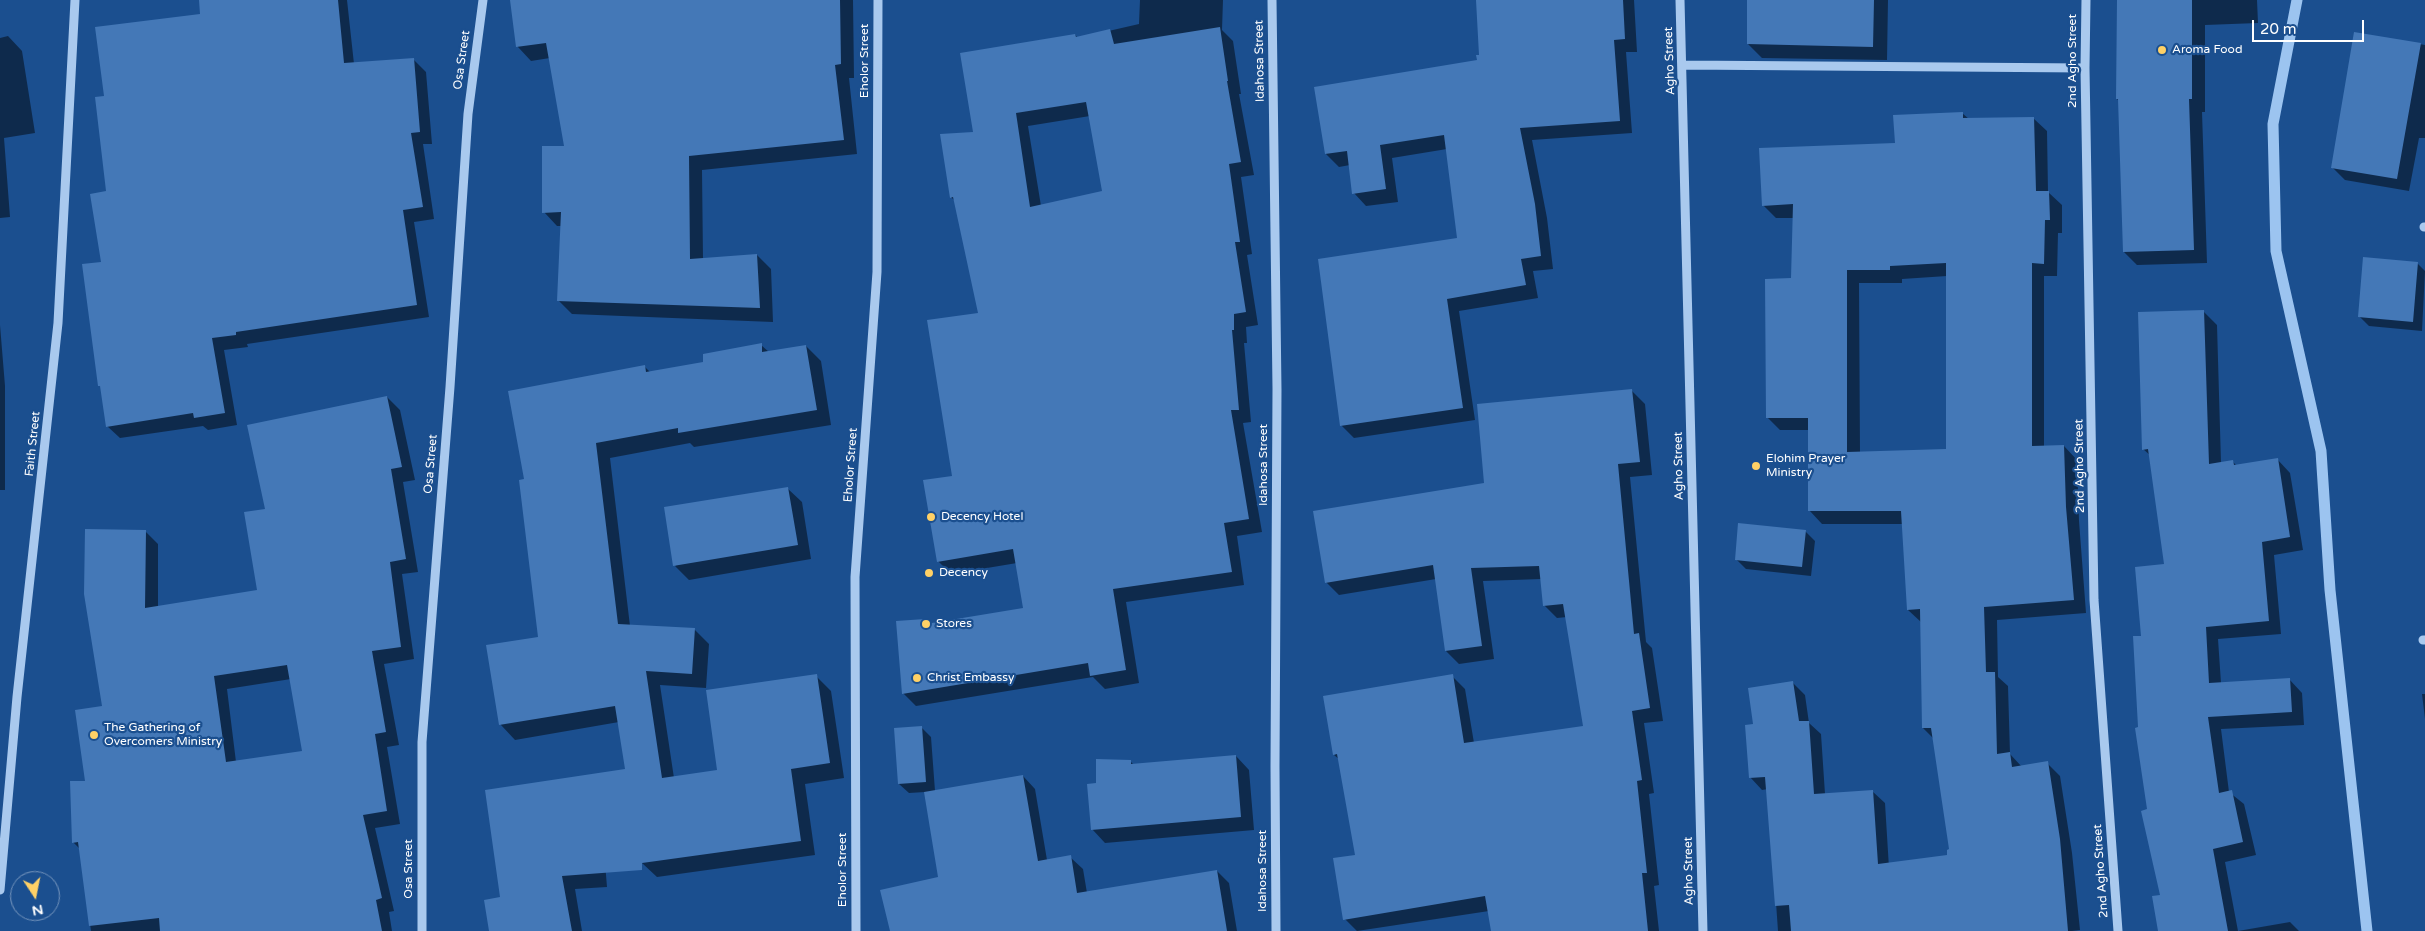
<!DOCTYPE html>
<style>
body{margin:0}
#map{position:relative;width:2425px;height:931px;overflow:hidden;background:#1b4f8f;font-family:"Varela Round",sans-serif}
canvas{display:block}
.north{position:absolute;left:10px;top:871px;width:50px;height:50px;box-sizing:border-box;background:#1b4f8f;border:1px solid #7695bc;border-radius:50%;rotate:169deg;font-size:14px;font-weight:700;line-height:20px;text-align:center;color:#fff}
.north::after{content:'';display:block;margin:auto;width:18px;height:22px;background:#ffd166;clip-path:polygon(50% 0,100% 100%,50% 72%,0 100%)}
.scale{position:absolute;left:2252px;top:20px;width:112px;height:22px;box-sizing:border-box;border:2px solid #fff;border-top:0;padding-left:6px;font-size:15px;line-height:18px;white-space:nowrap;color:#fff;-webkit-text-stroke:4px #1b4f8f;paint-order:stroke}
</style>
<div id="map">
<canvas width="2425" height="931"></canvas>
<div class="north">N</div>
<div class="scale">20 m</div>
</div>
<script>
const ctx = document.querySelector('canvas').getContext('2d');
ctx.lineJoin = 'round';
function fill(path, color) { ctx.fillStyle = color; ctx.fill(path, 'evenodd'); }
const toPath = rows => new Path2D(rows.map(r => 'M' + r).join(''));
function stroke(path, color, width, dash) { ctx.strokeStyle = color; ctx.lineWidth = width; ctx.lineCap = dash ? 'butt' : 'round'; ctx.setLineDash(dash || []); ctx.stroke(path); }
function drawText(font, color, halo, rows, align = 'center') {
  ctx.font = font + ' "Varela Round",sans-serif'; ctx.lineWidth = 4.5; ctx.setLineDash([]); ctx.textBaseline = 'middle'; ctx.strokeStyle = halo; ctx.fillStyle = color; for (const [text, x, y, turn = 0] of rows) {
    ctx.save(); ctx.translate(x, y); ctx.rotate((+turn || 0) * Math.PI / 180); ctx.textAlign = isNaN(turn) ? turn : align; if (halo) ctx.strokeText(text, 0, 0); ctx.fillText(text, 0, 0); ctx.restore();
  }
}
const shadow = toPath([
 [200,0,347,0,354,64,413,59,426,72,432,144,423,144,434,219,414,222,429,317,247,344,248,347,224,350,237,425,208,430,203,426,120,438,107,426,102,388,99,385,103,263,107,192,105,97,201,15],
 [511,0,853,0,854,78,849,78,857,154,702,170,703,259,757,255,771,269,773,322,572,314,558,300,562,226,557,226,544,212,566,147,550,58,531,61,518,47],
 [1140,0,1223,0,1222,30,1233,41,1241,94,1239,94,1254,175,1241,177,1252,254,1247,255,1258,325,1246,327,1247,343,1244,343,1251,422,1243,423,1262,532,1237,536,1244,585,1126,602,1139,683,1105,689,1093,677,916,706,903,693,925,620,930,625,1025,609,1017,563,951,574,938,561,979,314,955,201,951,197,975,133,1075,35,1078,38,1139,24],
 [1090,116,1103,192,1041,206,1028,126],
 [1477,0,1634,0,1637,52,1626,52,1632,133,1532,140,1547,218,1553,269,1533,271,1538,298,1459,311,1475,420,1354,438,1341,425,1459,239,1447,149,1392,158,1398,202,1366,206,1354,193,1350,165,1339,167,1326,154,1315,88,1478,61,1480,56],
 [1748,0,1888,0,1887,60,1762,58,1748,44],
 [2118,0,2257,0,2258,23,2205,25,2205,112,2202,112,2207,263,2137,265,2124,252,2119,101,2117,99],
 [2355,33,2425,45,2425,138,2419,138,2409,191,2345,180,2332,167],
 [8,36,22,51,35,133,4,138,10,217,0,218,0,38],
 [1962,113,1969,119,2033,118,2047,131,2048,192,2062,205,2062,233,2058,233,2057,276,2044,276,2044,447,2064,446,2077,460,2079,521,2086,613,1997,620,1998,677,2008,686,2010,754,2022,767,2047,763,2060,776,2072,853,2080,930,2072,931,1940,931,1950,851,1934,739,1923,728,1921,622,1908,610,1903,524,1822,524,1809,510,1809,430,1780,430,1767,417,1792,279,1794,218,1776,218,1763,205],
 [1947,276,1947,450,1860,453,1859,283,1902,283,1902,279],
 [2417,263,2425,271,2422,331,2369,326,2359,316],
 [2204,312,2217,325,2221,463,2233,462,2237,466,2277,459,2290,473,2303,550,2274,555,2281,634,2218,639,2221,683,2289,679,2302,693,2304,725,2221,729,2229,792,2244,804,2256,855,2225,862,2238,931,2290,922,2299,931,2159,931,2162,896,2139,729,2142,637,2166,565,2151,456,2143,449],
 [0,325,5,386,5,490,0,490],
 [761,345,769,352,806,346,821,361,831,425,694,447,690,443,610,458,630,626,694,629,709,644,706,688,660,685,674,778,719,771,816,676,831,691,844,778,805,784,815,855,657,877,642,863,619,722,515,740,501,725,488,646,539,638,526,480,645,367,650,372,705,363],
 [1632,391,1645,404,1652,475,1630,477,1646,642,1652,648,1663,721,1644,723,1654,793,1649,794,1659,885,1654,886,1659,931,1492,931,1489,911,1357,931,1345,919,1356,856,1340,760,1334,755,1452,676,1465,689,1474,743,1584,727,1567,617,1557,618,1544,605,1542,579,1483,581,1494,659,1459,664,1446,651,1436,579,1339,595,1326,582,1485,484],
 [387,397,400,410,415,480,403,482,418,572,402,574,414,659,384,664,399,745,387,747,400,824,375,828,394,911,389,912,392,931,91,931,80,849,73,842,145,531,158,544,158,607,258,591,266,510],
 [291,679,303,752,236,762,227,689],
 [787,488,802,502,811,559,689,580,675,566],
 [1805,531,1815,541,1811,576,1746,569,1736,559],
 [1793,683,1805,695,1809,723,1821,734,1825,794,1872,791,1885,803,1889,868,1903,931,1778,931,1768,789,1762,790,1750,777,1755,725],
 [2422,694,2425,694,2425,719],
 [921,727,931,737,935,791,1023,776,1035,789,1047,860,1070,857,1083,869,1087,893,1217,871,1229,883,1237,931,891,931,939,878,925,792,909,793,899,784],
 [1236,756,1249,770,1254,830,1105,843,1092,829,1098,784,1130,761,1134,765],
 [599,789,607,887,575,889,582,931,491,931]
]);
const stream = toPath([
 [2297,0,2273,124,2276,251,2321,451,2330,590,2367,931]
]);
const building = toPath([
 [199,0,338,0,344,63,414,58,420,132,411,133,423,207,403,210,417,305,236,332,236,335,212,338,225,413,194,418,193,413,106,427,100,386,98,386,82,264,101,262,90,194,106,191,95,97,104,96,95,27,200,14],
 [510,0,840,0,841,64,835,65,844,140,689,156,690,259,757,254,760,308,557,301,561,212,542,213,542,146,564,146,546,43,516,47],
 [1476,0,1623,0,1625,39,1614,40,1620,121,1520,128,1535,204,1541,256,1521,259,1526,285,1447,299,1463,408,1340,426,1318,259,1457,238,1444,135,1380,145,1386,189,1352,194,1347,151,1325,154,1314,87,1477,60,1476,55,1479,55],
 [1747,0,1874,0,1873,47,1747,44],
 [2117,0,2192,0,2192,99,2189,99,2194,250,2123,252,2118,99,2116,99],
 [1220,27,1228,81,1227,81,1241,162,1229,164,1240,242,1235,242,1246,312,1234,314,1234,330,1232,330,1239,410,1231,410,1249,519,1224,523,1232,572,1113,589,1126,670,1090,676,1088,663,902,694,896,621,925,619,926,624,1023,608,1013,549,937,562,923,480,952,476,927,320,978,313,953,197,950,198,940,134,973,132,960,53,1075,34,1076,37,1110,29,1114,44],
 [1086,102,1102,191,1030,207,1016,113],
 [2354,32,2421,43,2397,179,2331,168],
 [1963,112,1963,118,2034,117,2036,191,2049,191,2050,220,2045,220,2044,264,2032,263,2032,446,2064,445,2066,507,2074,600,1984,607,1986,672,1995,672,1997,754,2010,752,2012,767,2048,761,2060,839,2068,931,1791,931,1789,905,1775,906,1765,777,1749,778,1745,725,1753,724,1748,688,1793,681,1799,721,1809,721,1814,794,1873,790,1878,864,1947,855,1947,850,1949,849,1931,728,1922,728,1920,609,1907,610,1901,511,1808,511,1808,418,1766,418,1765,279,1791,278,1793,204,1762,206,1759,148,1895,143,1893,115],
 [1946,263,1946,449,1847,452,1847,270,1890,270,1890,266],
 [2363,257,2418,262,2413,322,2358,317],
 [2204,310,2209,464,2233,460,2234,465,2278,458,2290,537,2262,542,2269,621,2206,627,2209,683,2290,678,2292,712,2208,717,2219,793,2232,790,2243,842,2213,849,2228,931,2158,931,2152,896,2160,895,2141,811,2147,809,2135,728,2138,727,2133,636,2141,636,2135,567,2164,564,2148,449,2142,450,2138,312],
 [762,343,762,352,806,345,817,410,678,433,678,428,596,443,618,624,695,628,692,674,646,671,662,778,717,770,706,690,817,674,830,763,791,769,801,841,642,863,642,870,562,876,572,931,489,931,484,900,500,897,485,790,625,769,615,706,499,725,486,645,538,637,519,480,524,479,508,391,645,365,646,372,703,362,703,354],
 [1632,389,1640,462,1618,464,1634,634,1639,633,1650,708,1632,711,1642,780,1637,781,1647,873,1642,873,1648,931,1491,931,1485,896,1343,920,1333,858,1355,855,1337,754,1333,755,1323,696,1453,674,1464,743,1583,726,1563,604,1543,606,1539,566,1471,568,1482,646,1445,651,1433,565,1325,583,1313,511,1484,483,1477,404],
 [387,396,402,467,391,469,406,559,390,562,401,647,372,651,386,732,375,734,387,811,363,815,382,898,376,900,382,931,160,931,159,918,89,926,78,842,72,843,70,781,85,781,75,710,102,706,84,594,85,529,146,530,145,608,257,590,244,512,265,509,247,425],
 [287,665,302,751,226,762,214,676],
 [788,487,798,545,673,566,664,507],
 [1738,523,1806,530,1802,567,1735,560],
 [922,726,926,782,898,784,894,728],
 [1236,755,1241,817,1091,830,1087,784,1096,783,1096,759,1131,760,1131,764],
 [1023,775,1038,861,1071,855,1077,893,1217,870,1227,931,890,931,880,890,938,877,924,792]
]);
const minor = toPath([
 [1272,0,1277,389,1275,766,1276,931],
 [1680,0,1703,931],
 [2086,0,2085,68,2094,600,2118,931],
 [1683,65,2085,68],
 [2424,227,2425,227],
 [2423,640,2425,640],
 [0,890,17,697,58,323,75,0],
 [422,931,422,742,450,387,468,114,483,0],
 [856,931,855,577,877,272,878,0]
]);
const markers = [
 [2162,50,5,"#ffd166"],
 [1756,466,5,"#ffd166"],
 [931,517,5,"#ffd166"],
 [929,573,5,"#ffd166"],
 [926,624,5,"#ffd166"],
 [917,678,5,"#ffd166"],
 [94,735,5,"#ffd166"]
];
const poiNames = [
 ["Aroma Food",2172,50],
 ["Elohim Prayer",1766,459],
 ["Ministry",1766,473],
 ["Decency Hotel",941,517],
 ["Decency",939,573],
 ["Stores",936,624],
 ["Christ Embassy",927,678],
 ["The Gathering of",104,728],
 ["Overcomers Ministry",104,742]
];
const streetNames = [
 ["Osa Street",462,60,-82],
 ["Eholor Street",865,61,-90],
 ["Idahosa Street",1260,61,-91],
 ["Agho Street",1670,61,-92],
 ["2nd Agho Street",2073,61,-90],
 ["Faith Street",33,444,-84],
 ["Osa Street",431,464,-85],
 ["Eholor Street",851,465,-86],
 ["Idahosa Street",1264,465,-90],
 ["Agho Street",1679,466,-91],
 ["2nd Agho Street",2080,466,-91],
 ["Osa Street",409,869,-90],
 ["Eholor Street",843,870,-90],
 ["Idahosa Street",1263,871,-90],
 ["Agho Street",1689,871,-91],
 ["2nd Agho Street",2101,871,-94]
];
fill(shadow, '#0007');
stroke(stream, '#9cc4f0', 11);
fill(building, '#4478b7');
stroke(minor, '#a9c9ee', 9);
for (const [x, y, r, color] of markers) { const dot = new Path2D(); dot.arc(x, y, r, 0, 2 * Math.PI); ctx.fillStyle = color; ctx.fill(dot); stroke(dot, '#1b4f8f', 2); }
drawText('12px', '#fff', '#1b4f8f', poiNames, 'left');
drawText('12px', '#fff', '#1b4f8f', streetNames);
</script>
